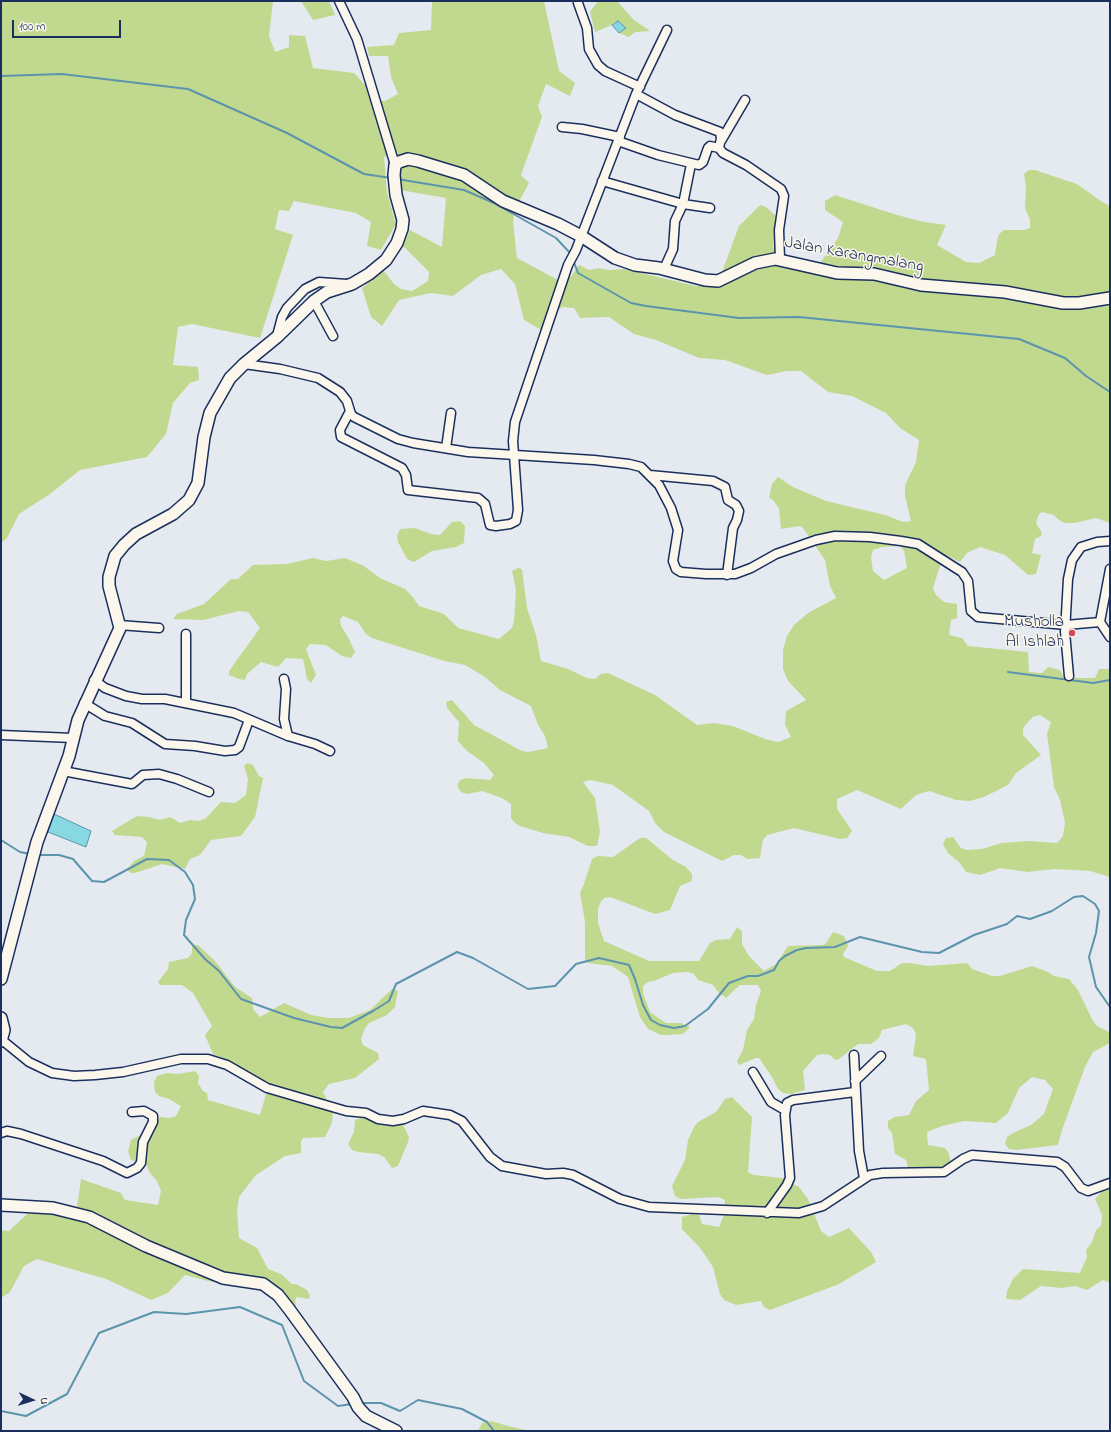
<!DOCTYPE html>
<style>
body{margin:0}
#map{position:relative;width:1111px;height:1432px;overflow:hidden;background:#e5eaf0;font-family:"Indie Flower",sans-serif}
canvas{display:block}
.frame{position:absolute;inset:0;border:2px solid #1b2f5e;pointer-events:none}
.north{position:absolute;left:12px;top:1380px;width:40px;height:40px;-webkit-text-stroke:3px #fbf7ec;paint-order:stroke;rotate:94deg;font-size:11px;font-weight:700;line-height:16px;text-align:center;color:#1b2f5e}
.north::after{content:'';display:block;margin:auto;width:14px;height:18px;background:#1b2f5e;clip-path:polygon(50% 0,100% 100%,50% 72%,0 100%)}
.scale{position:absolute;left:12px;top:20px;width:109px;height:18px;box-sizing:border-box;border:2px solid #1b2f5e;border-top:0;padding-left:5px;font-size:12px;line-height:14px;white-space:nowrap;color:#1b2f5e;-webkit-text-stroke:3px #fbf7ec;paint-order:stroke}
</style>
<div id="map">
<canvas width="1111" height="1432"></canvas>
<div class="frame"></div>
<div class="north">U</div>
<div class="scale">100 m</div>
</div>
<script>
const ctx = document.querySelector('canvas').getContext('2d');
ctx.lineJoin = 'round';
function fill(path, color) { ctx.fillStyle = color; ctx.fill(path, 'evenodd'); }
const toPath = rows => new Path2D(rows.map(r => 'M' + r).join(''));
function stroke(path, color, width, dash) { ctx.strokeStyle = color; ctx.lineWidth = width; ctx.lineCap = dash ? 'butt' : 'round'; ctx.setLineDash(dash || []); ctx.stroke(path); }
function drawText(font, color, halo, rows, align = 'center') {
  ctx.font = font + ' "Indie Flower",sans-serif'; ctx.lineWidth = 3; ctx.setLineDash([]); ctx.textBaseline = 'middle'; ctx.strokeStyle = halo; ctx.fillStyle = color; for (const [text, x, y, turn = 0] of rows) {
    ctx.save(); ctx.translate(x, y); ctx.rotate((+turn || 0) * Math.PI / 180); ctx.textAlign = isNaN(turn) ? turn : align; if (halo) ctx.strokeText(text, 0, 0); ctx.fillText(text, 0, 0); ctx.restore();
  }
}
const green = toPath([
 [1,1,273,1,269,36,275,52,289,47,289,35,305,36,313,68,354,73,366,86,370,100,385,101,398,94,391,77,388,56,369,56,367,47,394,45,399,33,431,30,432,1,544,1,559,71,575,83,570,96,546,84,538,106,542,117,521,175,529,183,514,211,513,222,517,258,558,280,570,278,579,265,589,270,599,268,609,270,624,269,696,286,705,286,722,272,739,226,760,205,766,207,776,216,773,247,789,256,820,263,838,238,843,222,825,210,825,201,835,195,897,215,924,222,946,225,937,245,966,262,979,263,995,255,997,241,999,234,1004,230,1024,230,1030,228,1030,220,1025,208,1026,188,1024,174,1029,170,1035,170,1077,184,1102,202,1110,206,1110,523,1096,518,1074,523,1065,523,1059,520,1054,515,1042,512,1039,514,1036,523,1042,533,1041,536,1035,539,1033,549,1032,553,1041,555,1036,574,1028,575,1005,555,980,547,967,553,960,562,948,556,940,566,933,588,936,595,944,602,957,604,957,618,951,620,949,635,962,638,968,646,1028,652,1029,672,1042,673,1048,667,1060,670,1063,676,1077,678,1095,678,1099,669,1110,669,1110,877,1090,871,1055,869,1028,872,1000,868,980,875,966,872,959,862,948,853,945,848,943,843,946,838,953,837,961,848,967,850,982,849,1001,843,1030,841,1057,843,1063,836,1065,823,1060,800,1054,787,1047,734,1051,722,1040,715,1033,717,1028,722,1023,728,1023,735,1041,755,1016,773,1008,785,984,797,970,801,956,800,929,791,916,795,901,809,857,790,837,799,837,809,852,831,847,838,840,839,794,828,767,835,763,840,760,858,747,859,741,855,734,855,722,861,664,832,655,823,649,811,613,785,590,780,583,782,595,798,600,832,597,846,588,846,569,837,543,833,520,826,515,823,511,818,511,804,502,798,482,791,467,794,461,792,457,786,460,780,466,778,490,780,494,775,484,763,467,751,458,741,459,722,447,708,446,702,452,700,474,725,522,751,528,752,548,748,545,736,538,725,531,706,500,690,485,677,465,665,444,661,372,638,366,634,358,622,343,616,340,619,341,626,348,637,355,652,351,658,342,656,326,645,310,644,306,649,316,675,311,683,307,679,303,659,286,658,278,667,261,662,247,674,245,680,239,679,229,675,229,671,260,628,248,612,239,611,203,620,173,619,177,614,204,604,231,579,238,579,253,565,286,564,313,558,326,561,345,558,364,566,380,578,405,589,412,596,419,606,444,614,458,628,499,639,512,628,514,621,516,590,512,571,518,568,522,569,527,608,536,635,541,661,568,669,587,678,595,679,601,674,608,673,655,695,697,725,713,723,733,726,765,739,778,742,791,737,785,725,786,711,806,700,788,681,783,669,783,650,787,636,794,625,808,613,836,598,830,586,825,560,803,528,800,526,781,529,779,508,772,499,769,498,772,484,778,477,793,487,826,501,885,515,903,522,911,521,905,496,905,485,916,462,919,440,900,428,886,413,852,396,828,392,801,371,787,371,767,375,725,360,699,358,656,340,634,334,609,317,580,318,574,308,564,307,549,312,543,331,524,320,515,284,501,269,481,275,453,296,431,293,399,300,382,326,371,317,362,288,383,270,394,284,401,289,412,291,428,281,429,272,403,246,410,230,442,247,446,198,400,190,400,167,397,151,384,157,387,193,396,224,381,250,367,246,371,222,356,213,294,201,289,211,279,210,275,229,293,235,260,338,192,324,178,327,173,365,198,367,199,380,190,383,173,403,166,434,147,457,80,470,50,494,19,514,7,538,1,543],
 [900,546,904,551,907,568,884,580,873,571,871,557,873,550,882,547],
 [301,1,329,1,335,15,313,20],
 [598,1,617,1,634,20,650,31,635,32,629,37,619,33,626,28,614,22,612,25,595,32,590,12],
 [460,521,465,526,464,543,456,547,432,551,414,562,407,559,398,542,397,536,400,529,415,528,431,534,440,535,452,522],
 [247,763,253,765,259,776,263,778,255,817,241,836,211,840,200,855,190,859,185,869,162,864,135,873,131,873,127,870,134,861,144,856,147,842,142,837,115,835,112,831,137,816,149,817,160,820,170,817,180,823,190,820,198,821,205,819,221,802,235,803,246,795,248,779,244,766],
 [640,838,646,838,673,860,686,867,692,874,692,881,680,886,670,910,655,914,610,897,604,898,600,903,598,909,598,923,604,941,649,961,699,961,710,943,716,940,730,939,737,927,742,931,742,944,749,956,764,971,776,964,788,946,823,945,826,943,833,932,844,936,848,946,843,954,844,957,877,971,890,971,902,963,909,963,928,966,967,963,972,969,992,976,1000,976,1032,966,1048,972,1054,976,1069,979,1078,990,1093,1021,1097,1026,1109,1032,1110,1043,1093,1052,1085,1067,1062,1130,1058,1145,1016,1150,1009,1149,1005,1144,1007,1137,1013,1133,1031,1125,1044,1114,1053,1089,1045,1080,1032,1077,1019,1088,1008,1113,996,1123,964,1121,942,1126,927,1132,928,1145,945,1148,949,1154,951,1164,942,1169,909,1171,906,1160,895,1154,892,1133,888,1128,888,1121,895,1117,909,1115,916,1101,929,1090,926,1059,913,1056,916,1034,913,1028,906,1024,882,1030,879,1038,871,1044,858,1044,839,1059,835,1060,830,1055,823,1054,817,1055,803,1071,805,1090,791,1094,783,1093,778,1089,772,1077,759,1058,756,1058,739,1065,737,1061,743,1050,747,1030,754,1019,756,1005,761,991,758,985,740,985,726,998,719,993,713,985,698,980,694,974,688,972,673,973,654,981,648,982,643,986,643,993,650,1012,666,1023,681,1023,690,1027,683,1034,667,1035,661,1035,648,1029,640,1017,628,977,612,966,588,963,585,959,585,922,580,893,584,884,592,859,598,856,613,857],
 [195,945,198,945,215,961,235,987,252,998,253,1009,260,1017,284,1003,311,1015,329,1018,349,1018,370,1010,392,989,398,991,395,1007,387,1015,369,1023,365,1028,361,1039,363,1045,378,1053,379,1059,355,1078,329,1084,323,1092,333,1112,332,1123,325,1137,303,1138,301,1142,301,1153,285,1156,256,1175,239,1197,237,1211,239,1238,257,1248,268,1269,281,1274,292,1284,296,1284,307,1290,310,1296,309,1299,297,1297,295,1300,296,1307,294,1309,276,1289,208,1281,185,1275,168,1293,151,1300,106,1279,37,1259,24,1266,10,1292,1,1298,1,1230,9,1231,39,1203,62,1208,77,1207,81,1179,121,1193,125,1200,158,1205,161,1191,157,1181,150,1173,146,1164,131,1160,128,1151,131,1140,154,1128,160,1117,170,1118,176,1116,181,1106,169,1099,159,1096,155,1092,154,1082,157,1076,166,1073,178,1074,195,1071,199,1076,198,1083,203,1091,207,1093,208,1100,260,1115,269,1084,247,1074,230,1061,213,1054,205,1035,212,1026,193,993,182,985,160,985,158,982,168,969,169,962,188,958,192,953,192,946],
 [732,1097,752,1117,748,1172,754,1175,782,1178,799,1187,808,1199,821,1231,829,1237,849,1228,871,1252,876,1262,839,1284,770,1310,764,1307,761,1301,736,1305,724,1300,720,1294,713,1267,701,1249,682,1229,682,1217,692,1214,699,1215,702,1224,719,1227,724,1215,725,1200,718,1197,681,1199,675,1196,672,1186,685,1160,688,1140,694,1127,698,1122,716,1112,725,1099],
 [375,1114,395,1117,403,1125,409,1137,408,1142,398,1166,392,1168,384,1157,378,1154,358,1152,352,1150,348,1144,354,1132,355,1120],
 [1110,1187,1110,1283,1103,1280,1087,1290,1075,1286,1062,1288,1041,1286,1020,1300,1006,1299,1007,1291,1013,1279,1023,1269,1080,1273,1087,1257,1086,1250,1092,1242,1096,1230,1101,1226,1102,1215,1095,1199,1105,1188],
 [491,1421,508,1426,530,1431,478,1431,482,1423]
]);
const water = toPath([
 [618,21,626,28,619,33,612,25,618,21],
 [54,814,91,831,86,847,48,832,54,814]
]);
const stream = toPath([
 [1,76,62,74,188,89,287,133,364,174,391,178],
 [397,179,464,190,494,203,556,238,571,254],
 [573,260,578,273,631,303,646,306,739,318,799,317,1019,339,1065,358,1086,376,1110,392],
 [1008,672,1093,683,1110,680],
 [1,840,20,852,30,854],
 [38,855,59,855,73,859,92,881,104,882,147,859,169,860,185,872,193,885,195,899,186,920,184,935,205,959,219,971,241,999,294,1018,331,1027,342,1028,373,1011,389,1001,396,984,457,952,473,958,528,989,555,986,576,964,599,958,629,965,635,979,643,1005,651,1020,660,1025,674,1028,685,1026,708,1009,729,983,748,976,758,976,774,970,779,961,785,956,797,950,806,948,835,947,860,937,922,952,939,953,974,935,1007,924,1017,916,1030,919,1052,911,1074,897,1083,896,1095,904,1099,911,1096,933,1089,957,1096,987,1110,1007],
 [360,1403,381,1403,400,1411,418,1400,462,1409,487,1422,494,1431],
 [1,1411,26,1416,67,1394,99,1333,154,1312,186,1314,240,1307,282,1325,304,1381,338,1406,352,1404]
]);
const street = toPath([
 [339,1,357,39,395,165],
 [578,3,587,28,589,49,598,65,605,71,640,87],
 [636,94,675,115,720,132,721,138,719,148],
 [562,127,582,129,620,137],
 [618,141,658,155,699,165,703,162,708,148,710,146,719,148,723,153,746,165,781,189,784,196,779,230,780,259],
 [721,141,745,100],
 [602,181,683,204,710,208],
 [664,269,673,249,675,221,683,204,691,164],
 [314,301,333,336],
 [277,336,282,317,287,308,305,289,319,282,347,284],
 [244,364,280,369,318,378,340,392,347,401,351,414,354,417,398,439,413,443,468,452,594,460,629,464,641,467,659,485,671,508,678,530,673,561,676,569,681,572,706,574,735,574,751,568,776,554,816,540,835,536,870,537,901,541,918,544,962,572,968,581,971,611,978,617,1066,625,1100,622,1110,569],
 [350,411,340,430,341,437,402,468,406,475,408,490,478,498,485,504,490,525,496,526,510,524,516,521,518,510,513,441,515,422,568,265,576,250,636,94,667,30],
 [446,448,451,413],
 [650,475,713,481,725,487,728,500,736,505,739,511,737,520,733,528,727,575],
 [1100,622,1110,637],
 [119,625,159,628],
 [1069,676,1065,632,1068,579,1072,560,1081,547,1097,542,1110,541],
 [284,679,286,689,284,719,288,736],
 [94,680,105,688,126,696,142,699,165,699,234,713,288,736,315,744,330,751],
 [186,702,186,634],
 [84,703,105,716,132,723,165,744,195,746,225,751,235,750,239,747,249,720],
 [1,735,73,738],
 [63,771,132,784,143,775,159,774,177,779,209,792],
 [2,1040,29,1062,52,1073,74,1076,95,1075,123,1072,181,1059,208,1059,227,1065,267,1088,346,1111,366,1113,378,1119,393,1121,404,1119,423,1111,450,1115,462,1121,490,1157,502,1166,546,1174,563,1173,573,1175,620,1199,649,1207,799,1213,823,1206,870,1175,883,1173,944,1172,963,1159,972,1155,1057,1162,1065,1167,1081,1188,1088,1191,1110,1183],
 [854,1055,859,1151,864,1178],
 [753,1072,771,1102,785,1110],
 [855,1081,881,1056],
 [1,1133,7,1131,21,1134,103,1161,127,1173,137,1168,141,1163,143,1142,153,1122,153,1116,144,1111,132,1112],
 [767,1213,787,1185,790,1178,785,1115,787,1103,793,1100,855,1092]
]);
const secondary = toPath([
 [1,979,37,842,69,756,78,720,120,628,109,586,109,577,115,556,124,545,136,534,173,514,189,500,198,483,204,437,210,413,230,378,244,364,277,337,314,301,327,292,352,284,369,274,386,260,397,243,402,229,403,220,396,195,394,175,395,165,399,162,408,159,418,161,464,175,503,201,558,224,581,236,615,258,635,265,659,268,705,280,718,281,755,263,775,259,837,273,874,274,921,285,1005,292,1063,303,1079,303,1110,298],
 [1,1018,4,1030,1,1041],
 [1,1205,53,1208,89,1217,146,1246,223,1278,263,1284,278,1295,289,1309,353,1397,358,1407,366,1416,396,1431]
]);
const markers = [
 [1072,633,4,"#d1495b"]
];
const streetNames = [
 ["Jalan Karangmalang",854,256,10]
];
const poiNames = [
 ["Musholla",1064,623],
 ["Al Ishlah",1064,643]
];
fill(green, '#c1d98f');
fill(water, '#87d8e1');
stroke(water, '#5c94ad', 1);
stroke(stream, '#5c94ad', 2);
stroke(street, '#1b2f5e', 11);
stroke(secondary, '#1b2f5e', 14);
stroke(street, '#fbf7ec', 8);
stroke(secondary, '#fbf7ec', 11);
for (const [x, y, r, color] of markers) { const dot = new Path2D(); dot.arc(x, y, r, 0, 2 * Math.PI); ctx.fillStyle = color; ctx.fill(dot); stroke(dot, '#fbf7ec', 1.5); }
drawText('17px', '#1b2f5e', '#fbf7ec', streetNames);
drawText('17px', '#1b2f5e', '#fbf7ec', poiNames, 'right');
</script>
